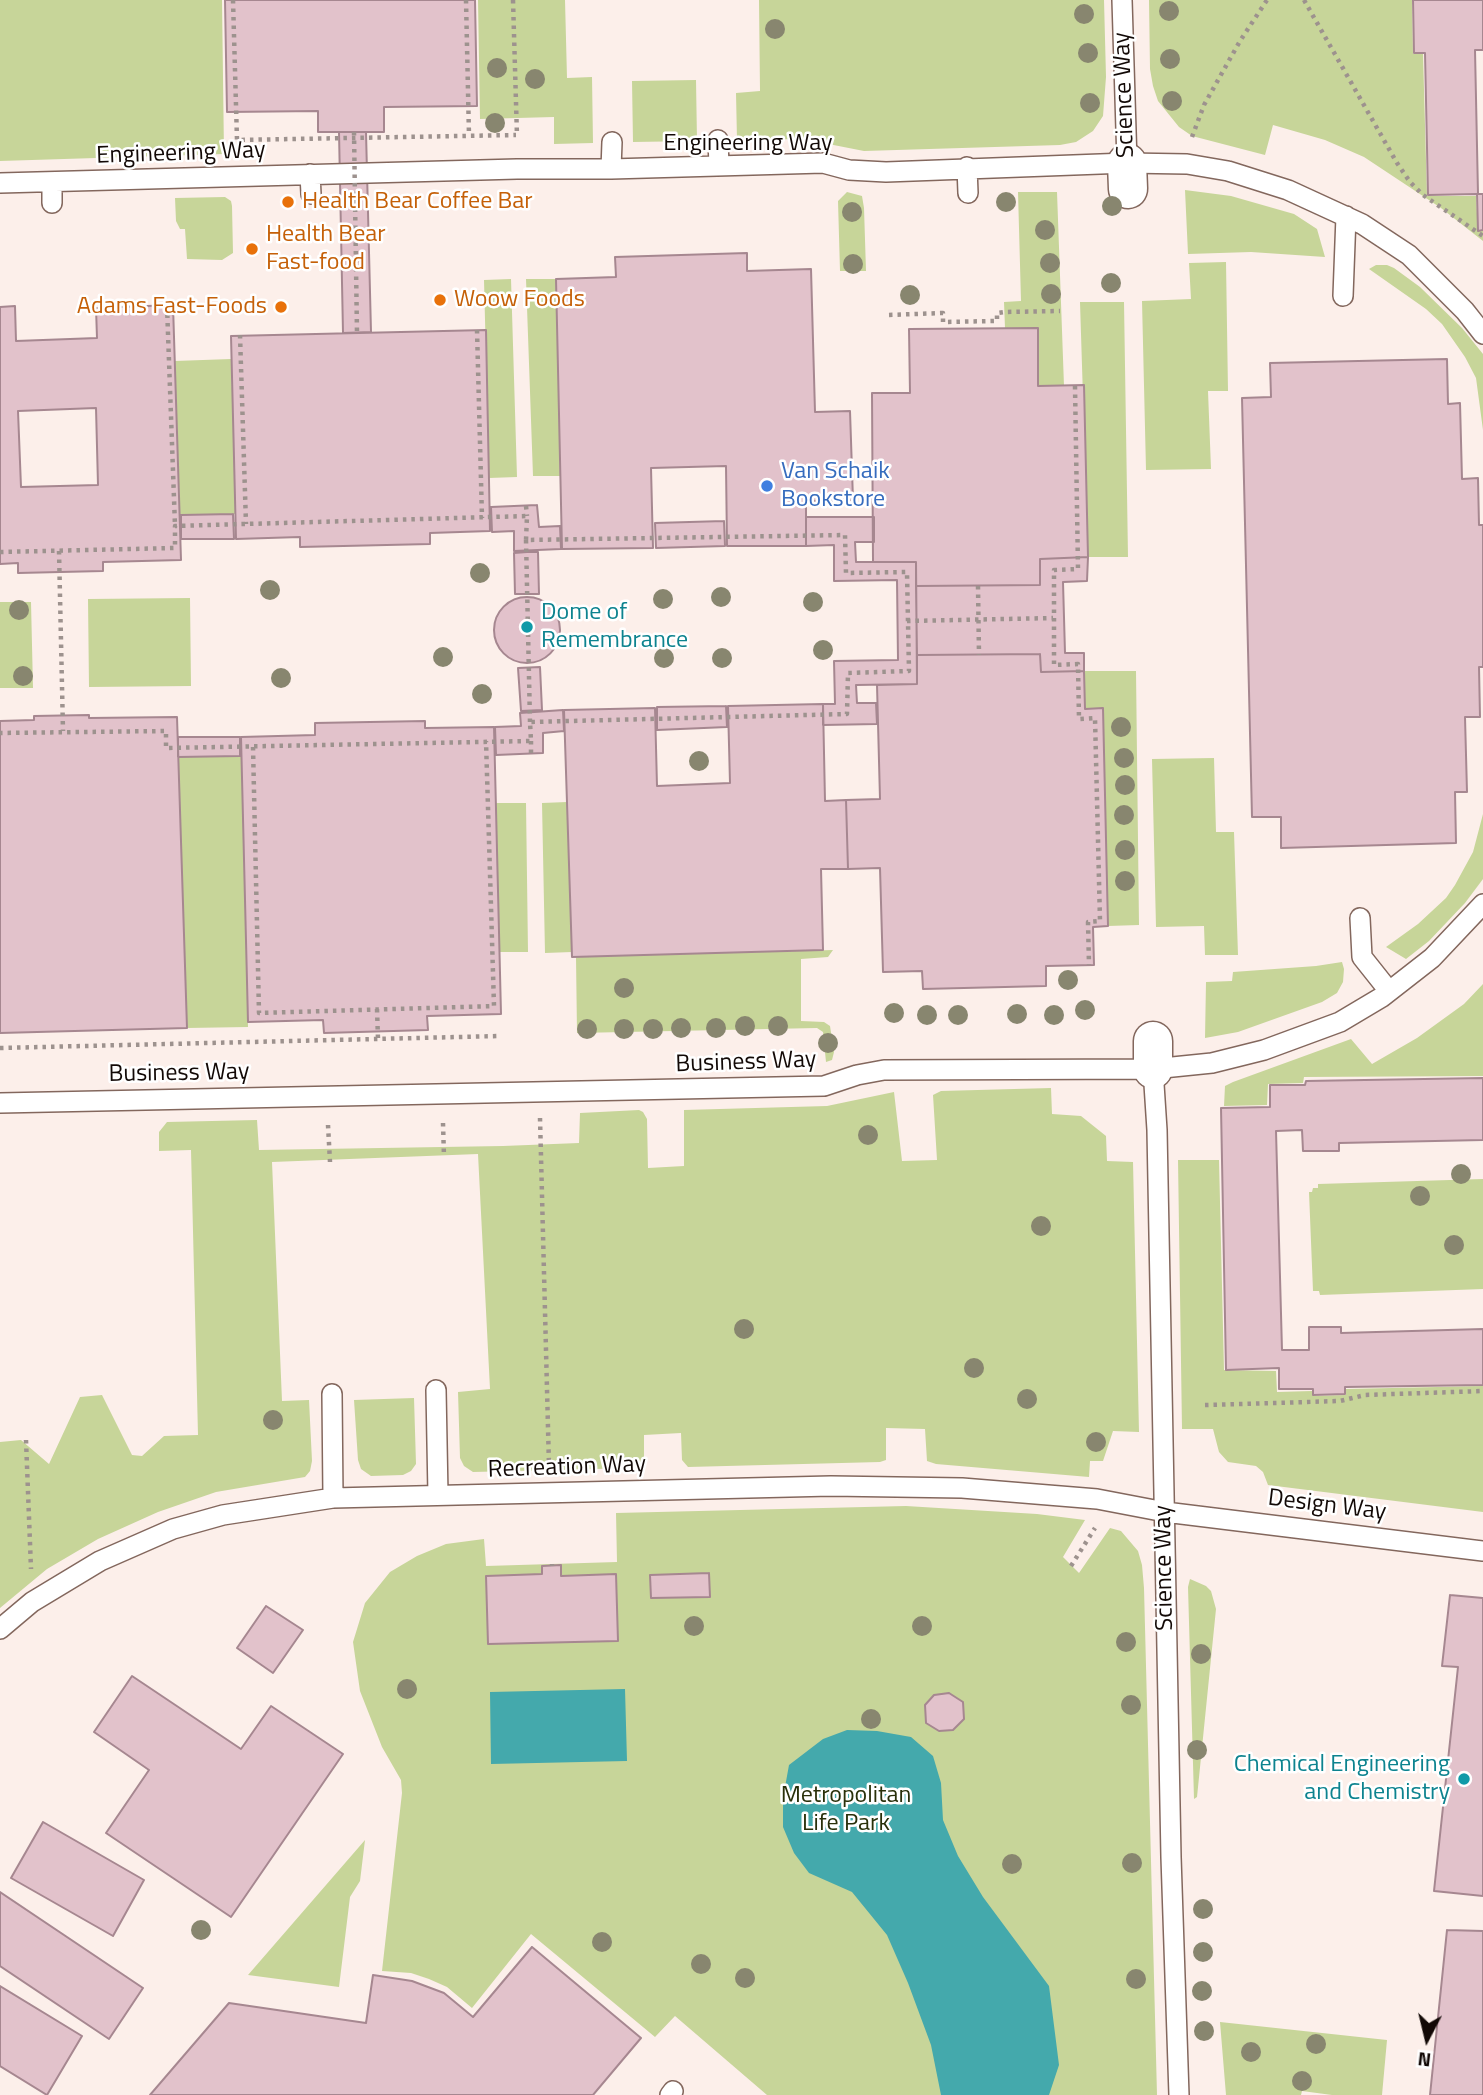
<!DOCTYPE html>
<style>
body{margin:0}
#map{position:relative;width:1483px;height:2095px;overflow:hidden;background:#fcefea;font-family:"Titillium Web",sans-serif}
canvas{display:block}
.north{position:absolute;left:1392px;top:2004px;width:70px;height:70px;-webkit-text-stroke:5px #fff;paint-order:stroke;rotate:187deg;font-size:19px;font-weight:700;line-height:28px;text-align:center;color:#120906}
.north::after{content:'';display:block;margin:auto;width:24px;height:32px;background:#120906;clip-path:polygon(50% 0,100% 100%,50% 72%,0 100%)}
</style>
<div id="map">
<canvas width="1483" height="2095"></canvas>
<div class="north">N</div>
</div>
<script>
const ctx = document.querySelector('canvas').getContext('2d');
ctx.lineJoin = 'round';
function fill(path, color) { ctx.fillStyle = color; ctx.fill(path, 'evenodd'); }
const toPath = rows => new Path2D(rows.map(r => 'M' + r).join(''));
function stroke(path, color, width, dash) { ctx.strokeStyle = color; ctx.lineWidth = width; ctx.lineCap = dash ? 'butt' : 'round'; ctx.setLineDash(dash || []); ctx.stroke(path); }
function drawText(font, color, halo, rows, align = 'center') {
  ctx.font = font + ' "Titillium Web",sans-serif'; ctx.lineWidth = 5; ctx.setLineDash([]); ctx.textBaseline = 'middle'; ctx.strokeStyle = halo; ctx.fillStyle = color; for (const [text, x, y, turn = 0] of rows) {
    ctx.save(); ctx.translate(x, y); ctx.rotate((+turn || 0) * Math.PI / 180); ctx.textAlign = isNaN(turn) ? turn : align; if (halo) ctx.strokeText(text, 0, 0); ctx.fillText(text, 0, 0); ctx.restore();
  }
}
const green = toPath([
 [0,0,222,0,224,154,0,161],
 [478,0,565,0,567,78,592,77,593,143,554,144,554,117,480,119],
 [759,0,1104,0,1106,77,1103,116,1093,131,1076,142,1060,145,864,151,803,139,737,140,736,93,760,91],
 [1149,0,1412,0,1413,54,1423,54,1427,196,1476,196,1478,231,1483,231,1483,241,1441,208,1364,157,1325,140,1273,125,1265,155,1192,136,1179,127,1158,101,1153,86,1150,69],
 [696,80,697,141,633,142,632,81],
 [1185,190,1231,196,1294,214,1317,229,1325,257,1251,252,1188,254],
 [847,192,862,196,864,208,866,271,840,271,838,201],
 [1018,192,1057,192,1064,386,1038,386,1038,328,1005,328,1004,302,1021,301],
 [225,197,231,201,232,206,233,253,222,260,187,259,185,229,180,229,176,221,175,198],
 [1226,262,1228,391,1208,391,1211,469,1146,470,1142,301,1191,299,1189,263],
 [1376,265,1387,265,1394,268,1420,287,1462,328,1483,354,1483,430,1476,378,1465,357,1442,324,1426,309,1369,269],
 [511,279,517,477,489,478,484,280],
 [526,279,556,279,560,476,533,476],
 [1080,302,1124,302,1128,557,1088,557],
 [231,359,236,514,180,515,175,361],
 [190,598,191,686,89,687,88,599],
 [0,602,31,602,33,688,0,688],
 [1084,671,1136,671,1139,925,1108,926,1102,708,1085,709],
 [242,756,248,1027,187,1028,177,757],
 [1214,758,1216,832,1234,832,1238,955,1205,955,1204,926,1156,927,1152,759],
 [567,802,572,952,545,953,542,803],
 [496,803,526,803,528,952,499,952],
 [1483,814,1483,879,1465,903,1429,941,1406,959,1386,947,1418,924,1446,898,1455,885,1473,852],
 [833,950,828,957,801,959,801,1021,824,1022,830,1026,834,1052,832,1060,826,1062,823,1032,817,1028,577,1033,576,957],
 [1342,962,1344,969,1343,982,1337,993,1322,1002,1238,1032,1205,1038,1206,982,1232,981,1233,972,1316,966],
 [1483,984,1483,1076,1304,1077,1303,1083,1268,1084,1267,1105,1224,1106,1225,1086,1233,1082,1351,1039,1372,1064,1417,1038,1464,1004],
 [1051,1088,1052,1114,1081,1116,1106,1136,1107,1161,1133,1162,1139,1432,1113,1431,1103,1461,1090,1461,1089,1477,936,1464,927,1461,925,1429,886,1428,886,1460,880,1462,688,1467,682,1460,681,1433,644,1435,644,1463,643,1467,636,1468,473,1472,464,1466,460,1458,458,1392,490,1389,478,1154,272,1162,282,1401,309,1400,312,1461,310,1471,305,1477,216,1492,158,1512,98,1539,47,1569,0,1608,0,1442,21,1440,49,1464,80,1397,102,1395,132,1455,142,1456,164,1436,198,1435,191,1150,159,1151,159,1132,167,1122,257,1120,259,1150,503,1146,579,1143,580,1113,639,1110,643,1112,647,1119,648,1168,684,1166,684,1110,827,1106,894,1092,902,1161,937,1160,933,1095,941,1091],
 [1178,1160,1219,1160,1224,1370,1276,1371,1277,1392,1312,1391,1313,1396,1346,1395,1346,1389,1483,1386,1483,1512,1268,1485,1263,1472,1256,1466,1228,1462,1219,1452,1213,1429,1182,1429],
 [1483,1179,1483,1289,1320,1295,1319,1291,1313,1291,1309,1192,1312,1192,1313,1188,1318,1188,1318,1184],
 [414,1398,416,1464,411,1471,403,1475,371,1476,361,1469,358,1460,354,1400],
 [906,1506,1037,1514,1085,1520,1063,1557,1079,1573,1110,1528,1121,1531,1138,1551,1142,1565,1144,1588,1157,2095,767,2095,675,2016,655,2037,531,1934,472,2008,447,1987,429,1979,411,1973,382,1971,402,1793,401,1780,382,1747,360,1691,353,1642,365,1603,390,1572,417,1556,446,1544,484,1539,486,1566,617,1562,616,1513],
 [1190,1579,1206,1586,1211,1591,1216,1609,1197,1797,1194,1799,1188,1587],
 [365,1840,360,1881,350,1897,339,1987,248,1975],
 [1220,2022,1387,2040,1382,2095,1332,2095,1302,2091,1301,2095,1226,2095]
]);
const water = toPath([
 [625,1689,627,1761,491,1764,490,1692],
 [847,1730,877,1731,911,1737,933,1756,941,1783,943,1820,958,1856,983,1897,1049,1986,1059,2065,1049,2095,941,2095,931,2045,908,1983,887,1935,852,1892,809,1873,794,1853,783,1827,783,1798,789,1765,823,1739]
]);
const building = toPath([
 [225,0,475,0,477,106,384,107,384,132,318,132,318,111,227,112,225,0],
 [1413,0,1483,0,1483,50,1475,50,1478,194,1483,194,1483,230,1478,231,1477,194,1428,195,1425,53,1414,53,1413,0],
 [339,132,366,132,371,332,343,333,339,132],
 [747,253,747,271,811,269,815,412,850,411,853,500,806,501,806,546,727,546,726,466,651,468,653,548,562,549,556,279,616,277,615,257,747,253],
 [173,305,181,560,103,562,103,571,18,573,18,563,0,564,0,307,15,306,16,341,97,338,96,308,173,305],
 [96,408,98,485,21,487,18,411,96,408],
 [1038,328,1038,386,1084,385,1088,557,1040,559,1040,585,916,586,916,562,873,562,872,393,910,393,909,329,1038,328],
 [486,330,490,531,430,533,430,544,300,547,300,537,236,539,231,336,486,330],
 [1447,359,1448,404,1460,403,1462,479,1478,478,1479,525,1483,525,1483,667,1479,667,1480,717,1465,717,1467,792,1455,792,1456,843,1281,848,1281,817,1252,817,1242,398,1271,397,1270,363,1447,359],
 [537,505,539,527,560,526,561,549,514,551,514,531,492,532,491,507,537,505],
 [233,514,234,539,181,539,181,515,233,514],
 [806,517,874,517,874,542,855,542,856,562,916,562,917,684,856,685,857,703,876,703,877,724,823,725,823,704,835,704,834,661,898,660,897,580,834,581,834,545,806,546,806,517],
 [724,521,725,546,656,548,655,523,724,521],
 [527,552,538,552,539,594,515,594,514,553,527,552],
 [1088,557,1087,581,1063,582,1065,653,1084,653,1084,671,1041,672,1040,654,917,655,916,586,1040,585,1040,559,1088,557],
 '494 630a33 33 0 1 1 66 0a33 33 0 1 1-66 0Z',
 [1040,654,1041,672,1084,671,1085,709,1103,708,1108,926,1093,927,1094,965,1046,966,1046,986,923,989,922,971,883,972,880,868,848,869,846,800,880,799,877,685,917,684,917,655,1040,654],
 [540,667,542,710,521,711,518,668,540,667],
 [823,704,825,801,846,800,848,869,821,869,823,950,572,957,564,710,655,708,657,786,730,783,728,706,823,704],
 [726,706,727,727,657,730,657,707,726,706],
 [563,710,564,731,543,733,543,753,496,755,495,727,521,726,520,713,563,710],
 [89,715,89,718,177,717,187,1028,0,1033,0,721,34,720,34,716,89,715],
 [425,721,425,728,494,727,501,1014,427,1016,428,1030,324,1033,323,1020,248,1022,241,737,315,735,315,723,425,721],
 [178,737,240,737,240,756,178,757,178,737],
 [1483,1078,1483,1140,1339,1143,1339,1151,1303,1151,1302,1130,1276,1131,1282,1350,1309,1350,1309,1327,1341,1327,1341,1333,1483,1329,1483,1385,1345,1387,1345,1394,1313,1395,1313,1389,1279,1389,1279,1368,1226,1370,1221,1108,1270,1107,1270,1085,1305,1085,1306,1081,1483,1078],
 [561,1565,561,1576,616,1574,618,1641,488,1644,486,1576,542,1574,542,1566,561,1565],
 [709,1573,710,1597,651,1598,650,1575,709,1573],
 [1450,1595,1483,1598,1483,1896,1434,1891,1458,1667,1442,1666,1450,1595],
 [266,1606,303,1630,273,1673,237,1648,266,1606],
 [132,1676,241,1749,271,1706,343,1754,231,1917,106,1833,149,1770,94,1732,132,1676],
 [949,1693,963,1702,964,1719,953,1730,939,1731,926,1723,925,1705,934,1695,949,1693],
 [43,1822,144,1880,113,1936,11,1878,43,1822],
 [0,1892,143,1988,109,2039,0,1966,0,1892],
 [1447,1930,1483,1931,1483,2095,1430,2095,1447,1930],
 [532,1947,641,2038,593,2095,150,2095,229,2003,366,2023,373,1975,412,1981,444,1993,473,2017,532,1947],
 [0,1986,82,2036,47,2095,0,2066,0,1986]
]);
const path = toPath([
 [233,0,237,140,516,135],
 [466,0,469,136],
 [513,0,517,136],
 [1304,0,1397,163,1410,182,1423,195,1483,236],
 [1192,137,1204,105,1240,41,1267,0],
 [167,306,175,526],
 [889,315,943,313,943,322,997,321,997,313,1004,312,1060,311],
 [477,330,482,518],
 [240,335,246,524],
 [1075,386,1078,569,1054,570,1054,665,1078,664,1079,719,1095,718,1100,921,1088,922,1089,965],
 [526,506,527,516],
 [526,540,530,722],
 [59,551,63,731],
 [0,552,175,548,175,526,527,516,526,540,845,535,846,573,907,572,909,671,848,673,847,714,530,722,531,741,166,748,166,731,0,733],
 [978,586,979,655],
 [907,621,1053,618],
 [531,741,531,753],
 [253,747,259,1013,494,1006,486,741],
 [377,1009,378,1039],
 [0,1048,500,1036],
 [540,1118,549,1466],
 [443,1123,444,1157],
 [328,1125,330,1162],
 [1205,1405,1340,1401,1365,1395,1483,1391],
 [26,1440,31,1569],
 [552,1566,552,1564],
 [1071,1566,1095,1528]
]);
const lane = toPath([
 [1122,0,1127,163],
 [718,140,719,166],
 [967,167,968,193],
 [611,169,612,142],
 [310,174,311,194],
 [52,182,52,203],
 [0,183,517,169,611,169,823,163,849,170,886,172,1127,163,1187,164,1228,171,1288,190,1362,224,1409,255,1465,311,1483,334],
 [1343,296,1346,216],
 [1360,918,1362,957,1389,991],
 [1153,1069,1157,1130,1171,1857,1179,2095],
 [0,1103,824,1086,857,1075,884,1070,1153,1069,1212,1063,1264,1050,1340,1022,1382,997,1432,958,1483,904],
 [436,1390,438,1495],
 [332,1394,333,1498],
 [0,1629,32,1602,100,1561,173,1529,223,1515,333,1498,831,1486,962,1488,1097,1499,1165,1512,1483,1551],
 [670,2095,673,2091]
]);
const street = toPath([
 [1127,163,1128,189],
 [1153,1041,1153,1069]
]);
const pathBridge = toPath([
 [354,132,357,333]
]);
const trees = [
 [1169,11],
 [1084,14],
 [775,29],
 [1088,53],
 [1170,59],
 [497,68],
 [535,79],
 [1172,101],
 [1090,103],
 [495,123],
 [1006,202],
 [1112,206],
 [852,212],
 [1045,230],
 [1050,263],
 [853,264],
 [1111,283],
 [1051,294],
 [910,295],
 [480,573],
 [270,590],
 [721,597],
 [663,599],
 [813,602],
 [19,610],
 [823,650],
 [443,657],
 [664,658],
 [722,658],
 [23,676],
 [281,678],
 [482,694],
 [1121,727],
 [1124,758],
 [699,761],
 [1125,785],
 [1124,815],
 [1125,850],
 [1125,881],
 [1068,980],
 [624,988],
 [1085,1010],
 [894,1013],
 [1017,1014],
 [927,1015],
 [958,1015],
 [1054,1015],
 [745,1026],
 [778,1026],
 [681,1028],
 [716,1028],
 [587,1029],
 [624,1029],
 [653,1029],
 [828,1043],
 [868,1135],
 [1461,1174],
 [1420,1196],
 [1041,1226],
 [1454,1245],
 [744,1329],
 [974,1368],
 [1027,1399],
 [273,1420],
 [1096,1442],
 [694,1626],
 [922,1626],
 [1126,1642],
 [1201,1654],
 [407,1689],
 [1131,1705],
 [871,1719],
 [1197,1750],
 [1132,1863],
 [1012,1864],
 [1203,1909],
 [201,1930],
 [602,1942],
 [1203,1952],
 [701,1964],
 [745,1978],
 [1136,1979],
 [1202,1991],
 [1204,2031],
 [1316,2044],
 [1251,2052],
 [1302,2081]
];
const markers = [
 [288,202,7,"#e8710a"],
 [252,249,7,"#e8710a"],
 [440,300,7,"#e8710a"],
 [281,307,7,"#e8710a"],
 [767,486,7,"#3f7fe0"],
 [527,627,7,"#0f9aa8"],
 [1464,1779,7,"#0f9aa8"]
];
const streetNames = [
 ["Science Way",1125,95,-92],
 ["Engineering Way",748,144],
 ["Engineering Way",181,154,-2],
 ["Business Way",746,1063,-2],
 ["Business Way",179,1074,-1],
 ["Recreation Way",567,1468,-2],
 ["Design Way",1327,1506,7],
 ["Science Way",1165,1568,-91]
];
const foodNames = [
 ["Health Bear Coffee Bar",302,202],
 ["Health Bear",266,235],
 ["Fast-food",266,263],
 ["Woow Foods",454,300],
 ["Adams Fast-Foods",267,307,"right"]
];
const shopNames = [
 ["Van Schaik",781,472],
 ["Bookstore",781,500]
];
const cultureNames = [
 ["Dome of",541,613],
 ["Remembrance",541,641],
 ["Chemical Engineering",1450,1765,"right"],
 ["and Chemistry",1450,1793,"right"]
];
const parkNames = [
 ["Metropolitan",846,1796],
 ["Life Park",846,1824]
];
fill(green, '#c7d599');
fill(water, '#44a9ac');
fill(building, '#e2c2cb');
stroke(building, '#a68790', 2);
stroke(lane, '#83675d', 22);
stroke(street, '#83675d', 41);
stroke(path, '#9d928e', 4.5, [3.5, 5]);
stroke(lane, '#fff', 19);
stroke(street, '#fff', 38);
stroke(pathBridge, '#9d928e', 4.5, [3.5, 5]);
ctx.fillStyle = '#88866f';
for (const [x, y] of trees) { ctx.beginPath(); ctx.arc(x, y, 10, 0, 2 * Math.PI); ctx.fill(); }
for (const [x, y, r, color] of markers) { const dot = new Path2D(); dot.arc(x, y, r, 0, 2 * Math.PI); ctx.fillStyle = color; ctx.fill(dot); stroke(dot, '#fff', 2.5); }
drawText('24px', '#120906', '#fff', streetNames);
drawText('24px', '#c56008', '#fff', foodNames, 'left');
drawText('24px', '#366cbe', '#fff', shopNames, 'left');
drawText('24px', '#0d838f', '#fff', cultureNames, 'left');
drawText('24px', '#29300a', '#fff', parkNames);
</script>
